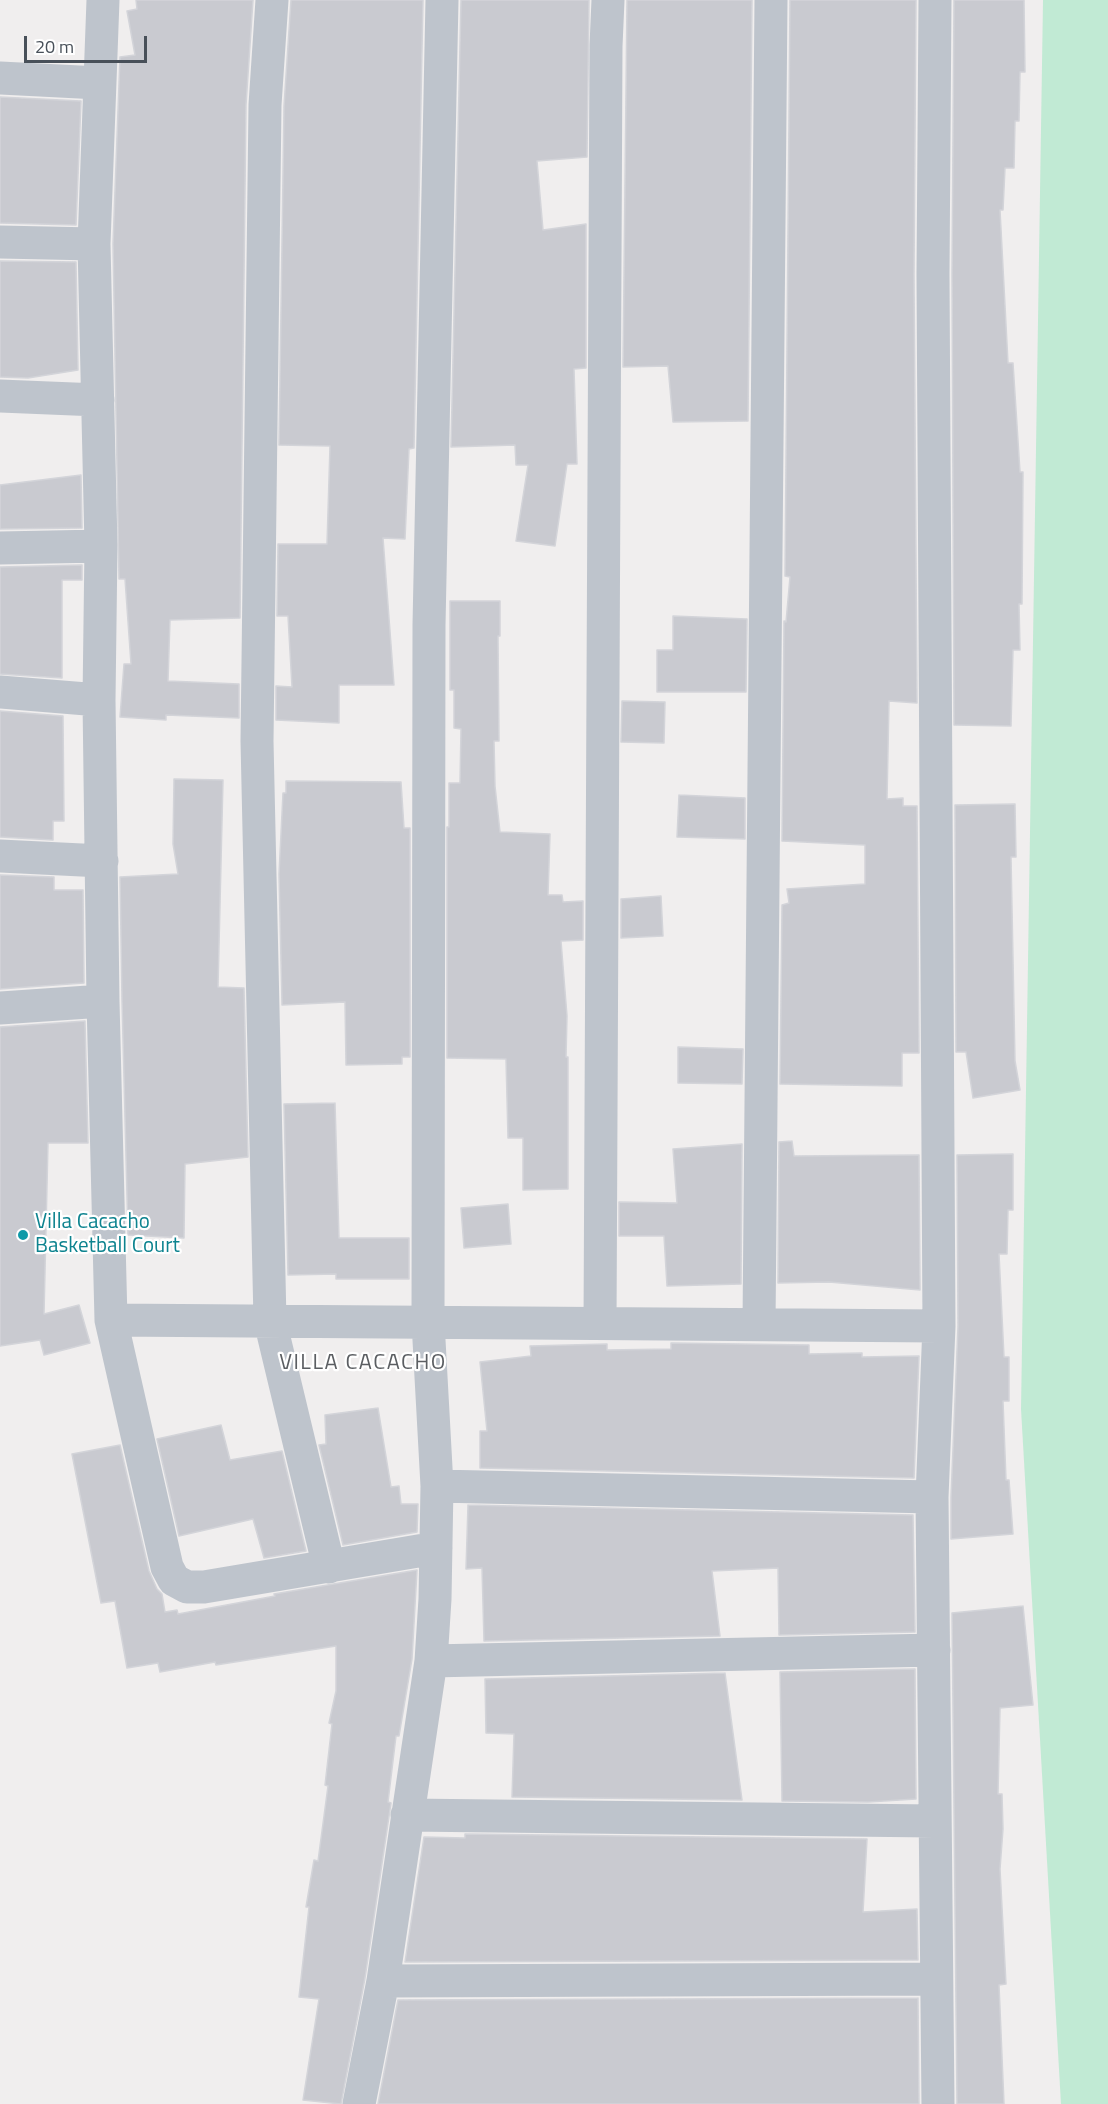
<!DOCTYPE html>
<style>
body{margin:0}
#map{position:relative;width:1108px;height:2104px;overflow:hidden;background:#f0eeee;font-family:"Titillium Web",sans-serif}
canvas{display:block}
.scale{position:absolute;left:24px;top:36px;width:123px;height:27px;box-sizing:border-box;border:3px solid #485059;border-top:0;padding-left:8px;font-size:18px;line-height:21px;white-space:nowrap;color:#485059;-webkit-text-stroke:4px #fff;paint-order:stroke}
</style>
<div id="map">
<canvas width="1108" height="2104"></canvas>
<div class="scale">20 m</div>
</div>
<script>
const ctx = document.querySelector('canvas').getContext('2d');
ctx.lineJoin = 'round';
function fill(path, color) { ctx.fillStyle = color; ctx.fill(path, 'evenodd'); }
const toPath = rows => new Path2D(rows.map(r => 'M' + r).join(''));
function stroke(path, color, width, dash) { ctx.strokeStyle = color; ctx.lineWidth = width; ctx.lineCap = dash ? 'butt' : 'round'; ctx.setLineDash(dash || []); ctx.stroke(path); }
function drawText(font, color, halo, rows, align = 'center') {
  ctx.font = font + ' "Titillium Web",sans-serif'; ctx.lineWidth = 4.5; ctx.setLineDash([]); ctx.textBaseline = 'middle'; ctx.strokeStyle = halo; ctx.fillStyle = color; for (const [text, x, y, turn = 0] of rows) {
    ctx.save(); ctx.translate(x, y); ctx.rotate((+turn || 0) * Math.PI / 180); ctx.textAlign = isNaN(turn) ? turn : align; if (halo) ctx.strokeText(text, 0, 0); ctx.fillText(text, 0, 0); ctx.restore();
  }
}
const green = toPath([
 [1043,0,1108,0,1108,2104,1061,2104,1021,1409]
]);
const building = toPath([
 [136,0,253,0,246,105,240,618,170,620,168,681,239,684,239,718,166,715,166,720,120,717,124,664,131,664,125,579,119,579,113,244,120,57,135,55,127,11,137,9,136,0],
 [291,0,423,0,414,448,409,449,405,539,383,538,394,685,339,685,339,723,276,720,276,686,292,687,288,616,277,616,278,544,327,544,330,446,279,445,284,106,291,0],
 [461,0,589,0,587,157,537,161,543,230,586,224,586,368,574,369,577,464,567,464,555,546,516,541,528,465,516,465,515,445,451,447,461,0],
 [627,0,752,0,748,421,673,422,668,366,623,367,627,0],
 [790,0,916,0,914,274,917,703,889,701,887,799,903,798,903,806,917,806,919,1053,902,1053,902,1086,780,1084,782,905,789,903,787,889,865,884,865,845,782,841,784,621,786,622,790,577,785,576,790,0],
 [954,0,1024,0,1025,72,1020,72,1019,121,1015,121,1014,168,1005,168,1003,210,1000,210,1008,363,1013,363,1020,472,1023,472,1022,604,1019,604,1020,650,1013,650,1011,726,954,725,952,274,954,0],
 [0,97,81,101,76,225,0,223,0,97],
 [0,261,76,262,78,370,28,378,0,377,0,261],
 [81,475,82,528,0,529,0,485,81,475],
 [82,565,82,580,62,580,62,678,0,674,0,567,82,565],
 [450,601,500,601,500,636,498,636,499,741,494,741,495,786,500,832,550,834,548,895,562,895,563,902,583,901,583,940,561,941,567,1016,566,1057,568,1057,568,1189,523,1190,523,1138,508,1138,506,1059,447,1058,447,827,449,827,449,783,460,783,461,729,454,728,454,690,450,690,450,601],
 [673,616,747,619,746,692,657,692,657,650,673,650,673,616],
 [622,701,665,702,664,743,621,742,622,701],
 [0,711,63,716,64,821,53,821,53,840,0,837,0,711],
 [174,779,223,780,218,987,244,988,248,1157,185,1164,184,1238,128,1235,122,1001,120,877,178,874,173,844,174,779],
 [286,781,401,782,404,828,410,828,410,1057,402,1057,402,1064,346,1065,345,1002,282,1005,279,874,283,793,286,793,286,781],
 [679,795,745,798,745,839,677,837,679,795],
 [1015,804,1016,857,1011,857,1015,1061,1020,1090,973,1098,966,1052,956,1052,955,805,1015,804],
 [0,875,54,877,54,890,83,890,84,983,0,989,0,875],
 [661,896,663,936,621,938,621,899,661,896],
 [85,1021,88,1143,48,1143,44,1314,79,1305,90,1343,44,1355,40,1340,0,1346,0,1027,85,1021],
 [678,1047,743,1049,742,1084,678,1083,678,1047],
 [335,1103,339,1238,409,1238,409,1279,336,1279,336,1274,288,1275,284,1104,335,1103],
 [792,1141,794,1156,919,1155,920,1290,829,1282,778,1283,779,1142,792,1141],
 [742,1144,741,1284,667,1286,664,1236,619,1236,619,1202,677,1203,673,1149,742,1144],
 [1013,1154,1013,1210,1008,1210,1007,1254,999,1254,1004,1357,1009,1357,1009,1401,1003,1401,1006,1480,1009,1480,1013,1534,951,1539,951,1497,958,1326,957,1155,1013,1154],
 [508,1204,511,1244,464,1248,461,1208,508,1204],
 [671,1343,809,1345,809,1354,862,1353,862,1357,919,1356,914,1478,480,1468,480,1431,487,1431,480,1362,531,1356,530,1346,607,1344,607,1350,671,1349,671,1343],
 [378,1408,391,1487,399,1486,401,1504,418,1504,417,1532,343,1545,319,1445,326,1444,325,1415,378,1408],
 [221,1425,230,1460,282,1451,306,1551,264,1558,253,1519,179,1536,157,1439,221,1425],
 [120,1445,149,1571,157,1589,162,1594,165,1612,177,1610,178,1614,275,1596,274,1594,417,1570,412,1659,399,1736,396,1736,388,1802,391,1803,365,1978,341,2104,303,2100,319,1999,299,1997,309,1907,306,1907,314,1860,318,1861,328,1786,325,1785,332,1724,329,1723,336,1691,336,1646,216,1665,215,1662,160,1672,158,1663,127,1668,115,1601,101,1603,72,1454,120,1445],
 [468,1505,913,1515,915,1632,779,1635,778,1568,712,1571,720,1636,484,1641,482,1568,466,1569,468,1505],
 [1023,1606,1033,1705,1000,1708,998,1794,1002,1794,1003,1829,1000,1869,1006,1984,999,1985,1004,2104,957,2104,952,1613,1023,1606],
 [915,1669,916,1799,868,1802,782,1801,780,1672,915,1669],
 [725,1673,742,1800,512,1797,514,1734,486,1733,485,1679,725,1673],
 [465,1834,867,1839,863,1912,917,1909,918,1960,405,1962,424,1837,465,1838,465,1834],
 [918,1998,919,2104,378,2104,398,2000,918,1998]
]);
const minor = toPath([
 [103,0,94,244,101,546,99,700,103,1001,111,1320,167,1567,174,1580,187,1587,204,1587,436,1548],
 [272,0,265,105,257,741,270,1321,329,1567],
 [935,0,933,274,939,1326,932,1497,938,2104],
 [0,78,99,83],
 [0,242,94,244],
 [0,396,98,400],
 [0,548,101,546],
 [0,692,99,700],
 [0,856,102,861],
 [0,1008,103,1001],
 [111,1320,939,1326],
 [600,1323,606,46,608,0],
 [759,1324,771,0],
 [437,1486,932,1497],
 [431,1661,934,1650],
 [407,1815,934,1821],
 [383,1981,936,1979],
 [359,2104,383,1981,431,1661,435,1599,437,1486,428,1322,429,625,442,0]
]);
const markers = [
 [23,1235,6,"#0f9aa8"]
];
const cultureNames = [
 ["Villa Cacacho",35,1223],
 ["Basketball Court",35,1247]
];
const neighbourhoodNames = [
 ["VILLA CACACHO",363,1364]
];
fill(green, '#c1ead4');
fill(building, '#c9cad0');
stroke(building, '#d3d4d9', 1.5);
stroke(minor, '#bec4cc', 33);
for (const [x, y, r, color] of markers) { const dot = new Path2D(); dot.arc(x, y, r, 0, 2 * Math.PI); ctx.fillStyle = color; ctx.fill(dot); stroke(dot, '#fff', 2); }
drawText('21px', '#0d838f', '#fff', cultureNames, 'left');
ctx.letterSpacing = '1.5px';
drawText('22px', '#5b5e62', '#fff', neighbourhoodNames);
ctx.letterSpacing = '0px';
</script>
